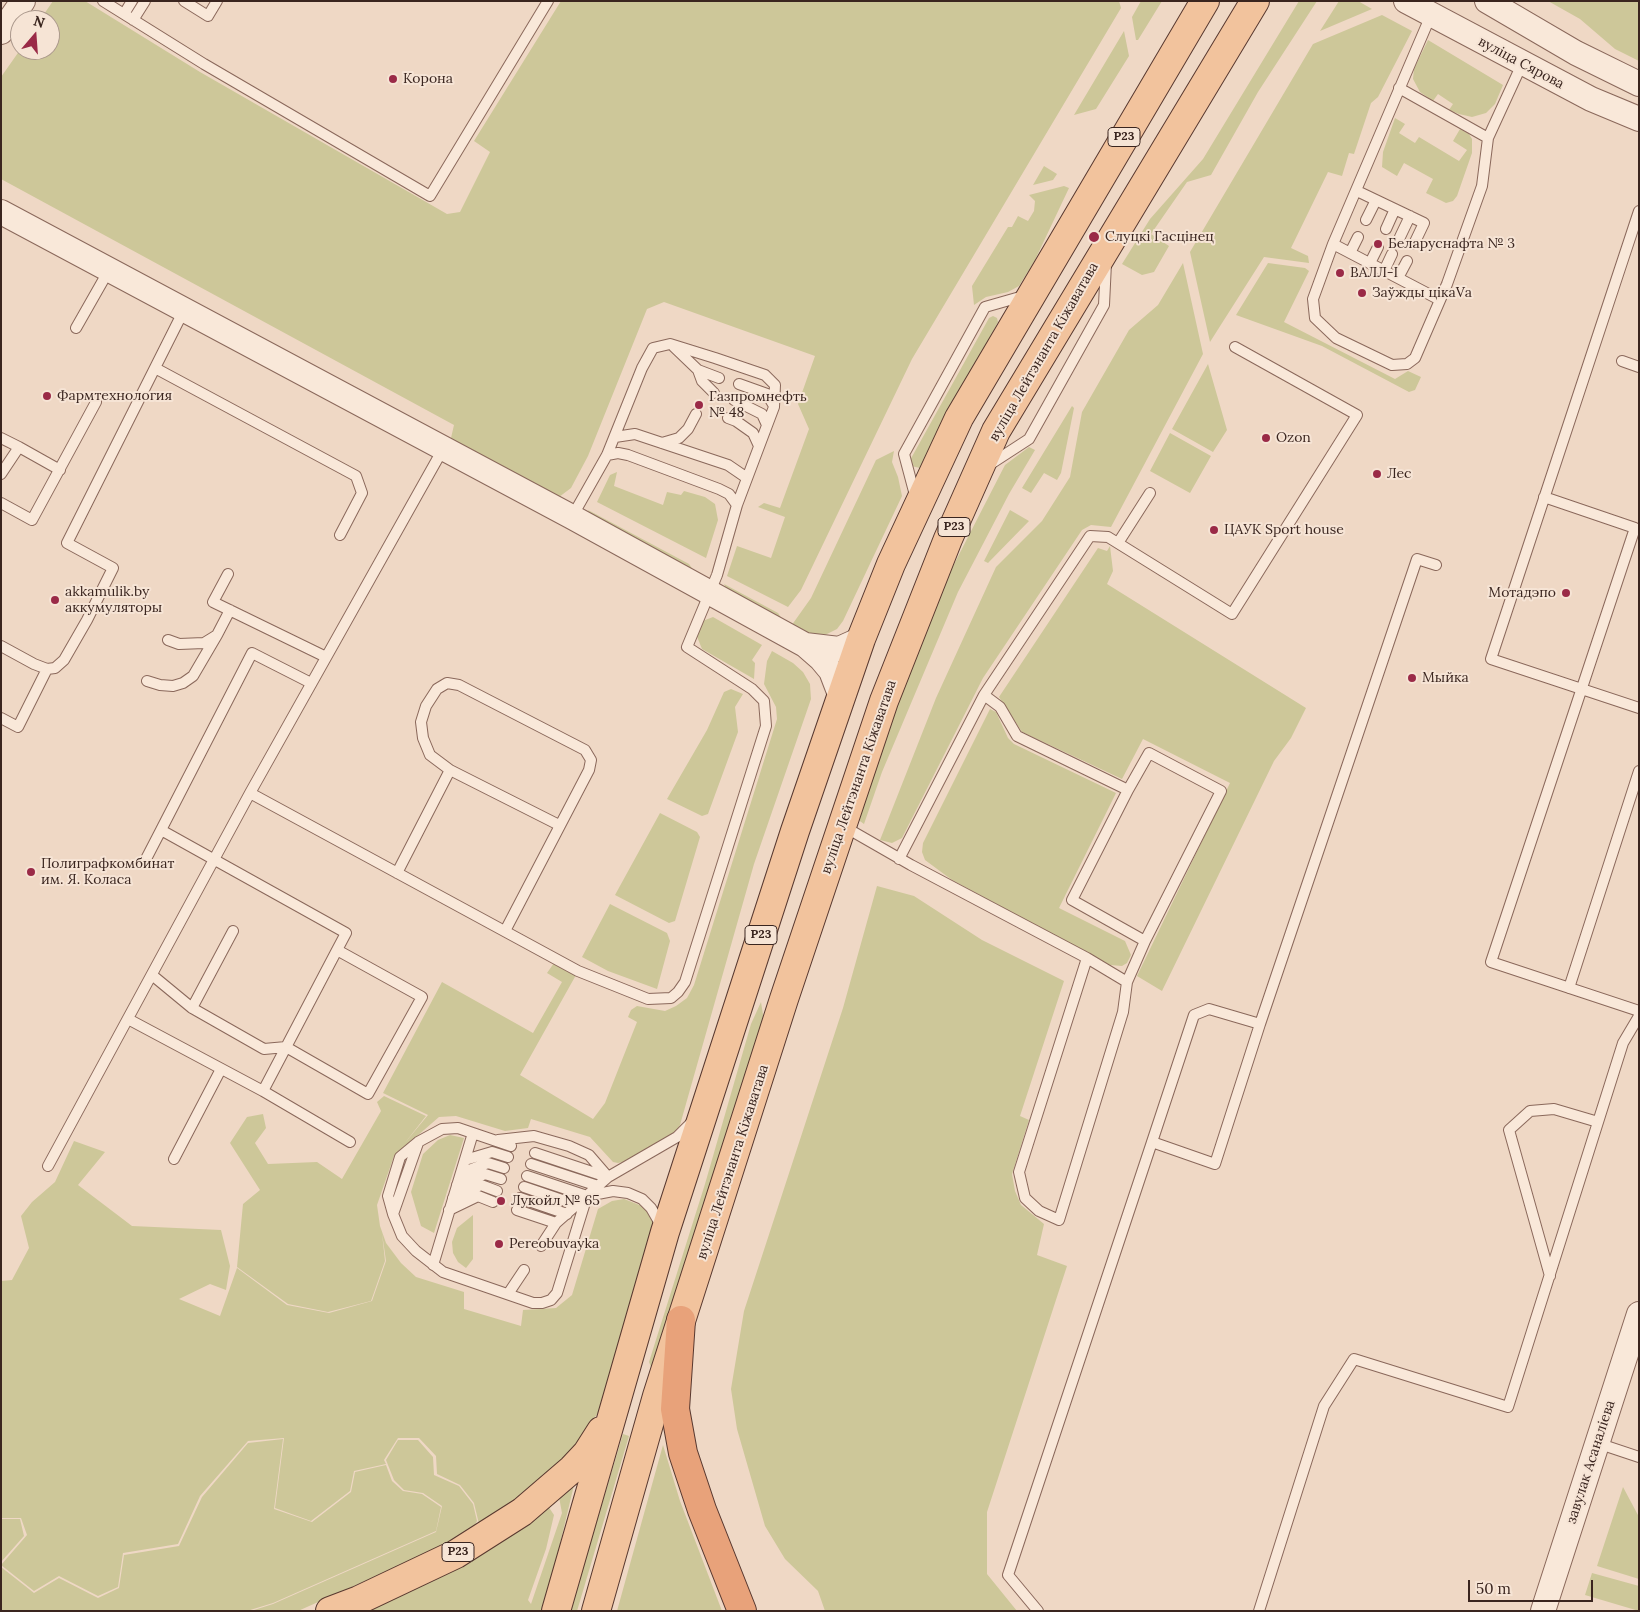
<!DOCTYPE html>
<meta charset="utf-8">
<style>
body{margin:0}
#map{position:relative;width:1640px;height:1612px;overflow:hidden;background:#efd8c5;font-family:Lora,serif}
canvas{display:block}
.frame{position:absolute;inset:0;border:2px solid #3a251f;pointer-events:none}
.north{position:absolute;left:10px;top:10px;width:50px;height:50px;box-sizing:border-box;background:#f6e4d5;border:1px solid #ab988c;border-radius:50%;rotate:18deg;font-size:14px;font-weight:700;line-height:20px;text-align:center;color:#3a251f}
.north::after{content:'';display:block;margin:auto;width:18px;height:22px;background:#9a2a47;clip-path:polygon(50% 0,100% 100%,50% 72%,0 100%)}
.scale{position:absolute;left:1468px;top:1580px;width:125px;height:22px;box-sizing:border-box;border:2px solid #3a251f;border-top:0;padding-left:6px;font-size:15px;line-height:18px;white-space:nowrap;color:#3a251f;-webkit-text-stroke:4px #f6e4d5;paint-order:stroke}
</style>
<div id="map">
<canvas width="1640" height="1612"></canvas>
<div class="frame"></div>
<div class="north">N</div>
<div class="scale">50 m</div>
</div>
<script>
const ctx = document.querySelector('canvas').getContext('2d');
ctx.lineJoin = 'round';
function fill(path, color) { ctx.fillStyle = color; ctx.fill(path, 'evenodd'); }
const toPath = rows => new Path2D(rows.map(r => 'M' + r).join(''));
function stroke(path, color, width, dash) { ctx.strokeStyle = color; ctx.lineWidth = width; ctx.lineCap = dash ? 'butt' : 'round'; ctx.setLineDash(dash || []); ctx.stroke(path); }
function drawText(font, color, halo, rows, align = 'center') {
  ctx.font = font + ' Lora,serif'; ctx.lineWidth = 4; ctx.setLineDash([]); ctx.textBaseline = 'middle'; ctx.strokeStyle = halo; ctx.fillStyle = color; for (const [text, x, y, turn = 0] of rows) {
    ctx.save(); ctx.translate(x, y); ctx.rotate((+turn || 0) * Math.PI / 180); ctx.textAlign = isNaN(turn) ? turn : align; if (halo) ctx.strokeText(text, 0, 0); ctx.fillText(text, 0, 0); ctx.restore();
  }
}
const green = toPath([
 [53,1,85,1,200,72,447,214,460,212,490,152,474,141,561,1,1119,1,1121,8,912,359,801,590,788,607,727,576,737,546,771,558,785,517,758,507,764,503,780,508,809,429,798,404,815,356,664,302,647,309,588,456,571,488,559,497,457,450,451,438,454,425,1,179,1,77,20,50,50,50,50,20,40,20],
 [1141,1,1162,1,1138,40,1136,40,1132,17],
 [1299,1,1317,1,1258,92,1211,175,1187,182,1151,234,1169,246,1154,272,1142,275,1122,264,1150,219,1203,159],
 [1339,1,1358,1,1372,9,1320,31],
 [1548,1,1639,1,1639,61,1615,49,1580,19],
 [1382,15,1412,31,1378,97,1371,103,1354,154,1349,153,1342,176,1328,172,1291,248,1308,256,1309,263,1264,257,1210,342,1190,252,1313,44],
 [1124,31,1129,56,1096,109,1074,115],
 [1428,40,1503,85,1495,104,1486,113,1472,117,1459,114,1449,110,1453,104,1438,94,1433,101,1420,92,1413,79,1414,69],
 [1395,118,1405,124,1399,133,1415,143,1419,137,1459,161,1467,150,1453,141,1460,129,1469,134,1472,139,1472,153,1457,196,1453,201,1446,203,1426,193,1433,179,1404,163,1397,176,1382,167,1383,152],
 [1044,166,1057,174,1053,180,1033,185],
 [1064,186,1069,188,1035,260,1019,286,1008,292,986,297,974,305,972,286,1008,227,1012,227,1018,216,1028,221,1034,211,1035,201,1029,195],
 [1183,263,1203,354,1111,527,1091,525,1082,530,983,678,902,838,892,843,880,840,936,698,996,567,1042,521,1070,477,1082,412,1129,330,1158,305],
 [1268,263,1305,268,1309,271,1284,322,1395,379,1408,371,1421,377,1415,390,1409,392,1322,346,1236,315],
 [993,316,997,318,998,322,920,468,911,466,909,462,989,318],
 [1208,364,1227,430,1213,452,1172,429],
 [1072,406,1074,408,1061,473,1057,480,1044,473,1031,493,1022,488],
 [1170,433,1211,456,1190,493,1150,471],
 [1029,447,1035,450,1009,494,958,592,882,772,864,824,857,819,854,804,949,574,1005,465],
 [894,451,892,462,898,477,902,496,843,621,837,629,821,637,789,629,811,598,876,460],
 [617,472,614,486,663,505,667,492,681,495,684,491,705,497,715,504,718,520,706,558,597,502,610,475],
 [588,510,689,564,694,571,593,521],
 [1010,510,1029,521,988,563,984,561],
 [1110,546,1113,571,1107,584,1306,708,1291,738,1274,761,1162,991,1137,976,1230,783,1143,739,1122,779,1022,732,999,697,1098,548,1107,551],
 [724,584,778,613,782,619,778,624,729,594],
 [713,617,762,645,752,660,755,663,754,679,702,649,696,634,700,622],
 [772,651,793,663,803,672,810,684,811,699,754,864,680,1125,673,1136,627,1161,618,1163,613,1162,590,1137,531,1119,528,1128,505,1131,456,1116,439,1117,394,1156,377,1205,380,1226,386,1243,401,1263,416,1277,464,1292,464,1309,521,1326,523,1310,556,1308,572,1295,598,1209,612,1201,624,1199,642,1206,651,1214,655,1230,599,1411,571,1454,526,1493,479,1524,474,1503,460,1485,437,1474,436,1456,419,1438,398,1438,384,1460,386,1464,354,1471,350,1491,311,1521,275,1508,284,1438,248,1441,200,1496,178,1544,123,1553,118,1587,98,1596,59,1576,34,1591,1,1565,27,1535,21,1518,1,1518,1,1281,12,1280,29,1248,21,1216,32,1202,55,1182,74,1141,105,1152,78,1185,132,1226,221,1230,230,1266,226,1290,210,1284,179,1299,220,1316,237,1268,287,1305,329,1313,372,1301,386,1261,382,1233,385,1261,371,1301,328,1312,288,1304,237,1267,243,1204,260,1190,230,1143,247,1117,263,1114,266,1128,255,1143,268,1164,317,1162,342,1179,381,1111,377,1102,384,1096,426,1116,404,1144,428,1115,383,1093,442,982,533,1033,562,982,547,973,554,963,576,975,520,1075,593,1119,605,1103,637,1022,628,1017,631,1010,637,1006,665,1011,676,1006,687,998,694,985,777,719,776,707,764,684,767,661],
 [731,689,743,694,735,707,738,732,708,814,702,816,667,799,707,730,724,692],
 [990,709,996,712,1008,738,1014,744,1116,793,1059,908,1125,941,1131,955,1127,963,1122,966,1110,965,952,880,925,860,922,852,923,843],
 [660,813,697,832,700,837,675,921,669,923,615,895],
 [877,886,914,896,982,940,1064,981,1020,1116,1029,1120,1012,1174,1015,1191,1021,1205,1044,1224,1037,1255,1067,1266,987,1512,987,1574,1017,1611,825,1611,818,1591,785,1559,765,1526,737,1429,731,1389,744,1311,843,1008],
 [610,904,667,933,670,941,657,989,608,971,582,957],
 [761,1002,764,1021,655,1366,651,1367,649,1362,705,1184,751,1024],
 [450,1135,464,1138,434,1233,421,1226,411,1192,423,1154,438,1140],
 [473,1215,473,1259,466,1268,458,1262,453,1253,452,1242,457,1228],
 [623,1434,629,1436,577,1611,570,1611],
 [283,1439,274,1509,312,1522,351,1492,355,1472,386,1465,392,1481,403,1491,422,1494,441,1507,436,1531,273,1603,247,1611,1,1611,1,1567,34,1593,59,1578,98,1598,119,1588,124,1555,179,1546,202,1497,248,1443],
 [398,1440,418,1440,433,1457,434,1475,459,1486,473,1504,477,1521,472,1531,448,1544,298,1611,251,1611,273,1604,436,1532,442,1506,423,1493,404,1490,394,1480,386,1460],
 [663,1445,680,1501,722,1611,617,1611],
 [574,1485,544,1611,353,1611,548,1506,554,1515,546,1549,528,1600,531,1604,562,1513,559,1497],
 [1623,1487,1639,1517,1639,1579,1597,1566],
 [1,1519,20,1519,24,1536,1,1562],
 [1592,1573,1639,1586,1639,1611,1585,1595]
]);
const service = toPath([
 [103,1,204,64,430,196,548,1],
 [184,1,208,16,217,1],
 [124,14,132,1],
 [1431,15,1333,244,1313,299,1315,318,1336,338,1392,365,1407,364,1415,358,1447,284,1482,186,1488,138,1522,64],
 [133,20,145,1],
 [1399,88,1488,138],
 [1357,191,1424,223,1414,244],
 [1639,211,1491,659,1639,708],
 [1366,220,1376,200],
 [1386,229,1395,209],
 [1400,237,1410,216],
 [1333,244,1440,300],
 [1350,253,1358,237],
 [1370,263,1378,247],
 [1384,271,1392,254],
 [1398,278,1407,261],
 [76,328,109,270],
 [674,347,698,370,702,381,714,393],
 [1622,361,1639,367],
 [155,368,356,476,362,493,340,535],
 [698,370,719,378],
 [739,384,767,394,774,406],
 [734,400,762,414,767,425],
 [728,418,736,421,753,433,759,446],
 [615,437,635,434,728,465,747,478],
 [1,438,19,447],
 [662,443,679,438,688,429,696,414],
 [607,455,618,453,628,455,719,489,729,494,737,505],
 [989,465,1029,439,1104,305,1106,263],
 [1,474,19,447,60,470],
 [1544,497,1635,528,1491,962,1639,1011],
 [916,499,904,454,985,307,1027,295],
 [1,503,32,520,96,402],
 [1118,543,1150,493],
 [228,574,213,602,326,657],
 [168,640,179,644,204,643,217,635,230,610],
 [1,646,34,664,47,669,55,668,64,660,87,620,113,568,67,543,184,310],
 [147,681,160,685,173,686,183,683,193,676,217,635],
 [984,695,1000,707,1017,736,1128,790,1072,900,1145,941,1221,791,1149,753,1128,790],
 [1,718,18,727,47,669],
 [250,793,578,971,648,999,671,998,678,992,685,982,766,726,764,701,752,689,687,647,717,575,737,505,774,407,775,385,765,375,715,358,670,344,653,348,642,368,607,455,572,517],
 [843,826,911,865,1087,958,1127,982,1123,1012,1059,1220,1039,1211,1025,1198,1019,1172,1087,958],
 [146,859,161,830],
 [899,859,984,695,1090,536,1108,537,1232,614,1357,415,1235,347],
 [397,873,450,770],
 [505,931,589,770,591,760,585,750,459,685,447,683,437,689,426,706,421,722,423,738,430,755,450,770,559,825],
 [152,975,192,1008,264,1049,286,1047,368,1094,422,997,337,950,346,933,161,830,252,653,311,683],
 [1127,982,1145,941],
 [1569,988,1639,771],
 [192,1008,233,931],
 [128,1019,263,1091,350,1142],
 [1260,1024,1417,559,1436,565],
 [263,1091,337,950],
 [498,1140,534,1136,569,1146,589,1155,608,1177],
 [511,1146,458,1128,442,1129,418,1142,400,1157,388,1196,393,1214,402,1236,416,1251,443,1272,533,1303,542,1303,551,1300,557,1293,587,1196],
 [535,1153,607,1177],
 [174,1159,221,1069],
 [465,1160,492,1152,508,1157],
 [531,1164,598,1186],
 [48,1166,250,793,443,449],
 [461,1173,488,1163,504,1168],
 [527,1176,587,1196,613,1191,628,1193,642,1199,651,1208,662,1227],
 [457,1185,485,1174,501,1179],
 [524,1187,577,1205],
 [453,1198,481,1185,497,1191],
 [520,1198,567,1214],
 [449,1210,478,1196,493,1202],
 [517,1210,556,1223],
 [393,1214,418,1143],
 [541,1246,556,1223,608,1177,677,1137,692,1122],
 [433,1265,473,1133],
 [1550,1276,1509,1130,1530,1111,1554,1109,1598,1122],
 [508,1294,524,1270],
 [1597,1443,1639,1457],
 [1038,1611,1008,1575,1152,1142,1194,1015,1209,1009,1260,1024,1215,1164,1152,1142],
 [1259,1611,1324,1406,1354,1359,1508,1407,1623,1043,1639,1016]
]);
const tertiary = toPath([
 [1406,1,1591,99,1639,119],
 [1487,1,1576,53,1639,84],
 [1,32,23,1],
 [1,212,572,517,805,645,821,659,831,671,841,697],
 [805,645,839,649,861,639],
 [1543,1611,1639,1314]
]);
const primary = toPath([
 [330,1611,359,1600,456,1554,522,1512,572,1469,587,1453,601,1431],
 [556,1611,665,1232,795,831,861,639,891,564,959,418,1205,1],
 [596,1611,657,1396,784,999,884,701,948,539,996,431,1255,1]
]);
const trunk = toPath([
 [681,1320,675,1409,683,1453,702,1510,742,1611]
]);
const markers = [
 [393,79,5,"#9a2a47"],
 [1094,237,6,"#9a2a47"],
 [1378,244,5,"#9a2a47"],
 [1340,273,5,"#9a2a47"],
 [1362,293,5,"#9a2a47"],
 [47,396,5,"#9a2a47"],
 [699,405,5,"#9a2a47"],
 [1266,438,5,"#9a2a47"],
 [1377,474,5,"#9a2a47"],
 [1214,530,5,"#9a2a47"],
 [1566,593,5,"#9a2a47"],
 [55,600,5,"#9a2a47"],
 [1412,678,5,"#9a2a47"],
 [31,872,5,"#9a2a47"],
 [501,1201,5,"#9a2a47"],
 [499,1244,5,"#9a2a47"]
];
const shields = [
 [1124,137,32],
 [954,527,32],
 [761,935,32],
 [458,1552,32]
];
const shieldNames = [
 ["Р23",1124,137],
 ["Р23",954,527],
 ["Р23",761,935],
 ["Р23",458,1552]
];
const streetNames = [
 ["вуліца Сярова",1521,63,28],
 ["вуліца Лейтэнанта Кіжаватава",1044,352,-60],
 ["вуліца Лейтэнанта Кіжаватава",859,777,-71],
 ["вуліца Лейтэнанта Кіжаватава",733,1162,-72],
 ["завулак Асаналіева",1591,1462,-72]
];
const poiNames = [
 ["Корона",403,79],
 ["Слуцкі Гасцінец",1105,237],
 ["Беларуснафта № 3",1388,244],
 ["ВАЛЛ-І",1350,273],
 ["Заўжды цікаVа",1372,293],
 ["Фармтехнология",57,396],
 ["Газпромнефть",709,397],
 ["№ 48",709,413],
 ["Ozon",1276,438],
 ["Лес",1387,474],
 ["ЦАУК Sport house",1224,530],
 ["akkamulik.by",65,592],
 ["аккумуляторы",65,608],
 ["Мотадэпо",1556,593,"right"],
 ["Мыйка",1422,678],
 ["Полиграфкомбинат",41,864],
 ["им. Я. Коласа",41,880],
 ["Лукойл № 65",511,1201],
 ["Pereobuvayka",509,1244]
];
fill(green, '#cdc799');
stroke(service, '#8a685b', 12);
stroke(tertiary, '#8a685b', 26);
stroke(primary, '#58382f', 30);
stroke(trunk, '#58382f', 30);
stroke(service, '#f9e8d9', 10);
stroke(tertiary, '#f9e8d9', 24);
stroke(primary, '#f2c39d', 28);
stroke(trunk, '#e8a27a', 28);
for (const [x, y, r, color] of markers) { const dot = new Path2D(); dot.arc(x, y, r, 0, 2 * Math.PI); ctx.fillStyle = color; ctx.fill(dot); stroke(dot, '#f6e4d5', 2); }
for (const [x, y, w] of shields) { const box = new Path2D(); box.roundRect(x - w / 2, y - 9.5, w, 19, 4); ctx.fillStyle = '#f6e4d5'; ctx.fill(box); stroke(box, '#3a251f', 1); }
drawText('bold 12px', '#3a251f', null, shieldNames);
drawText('14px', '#3a251f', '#f6e4d5', streetNames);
drawText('14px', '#3a251f', '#f6e4d5', poiNames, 'left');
</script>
